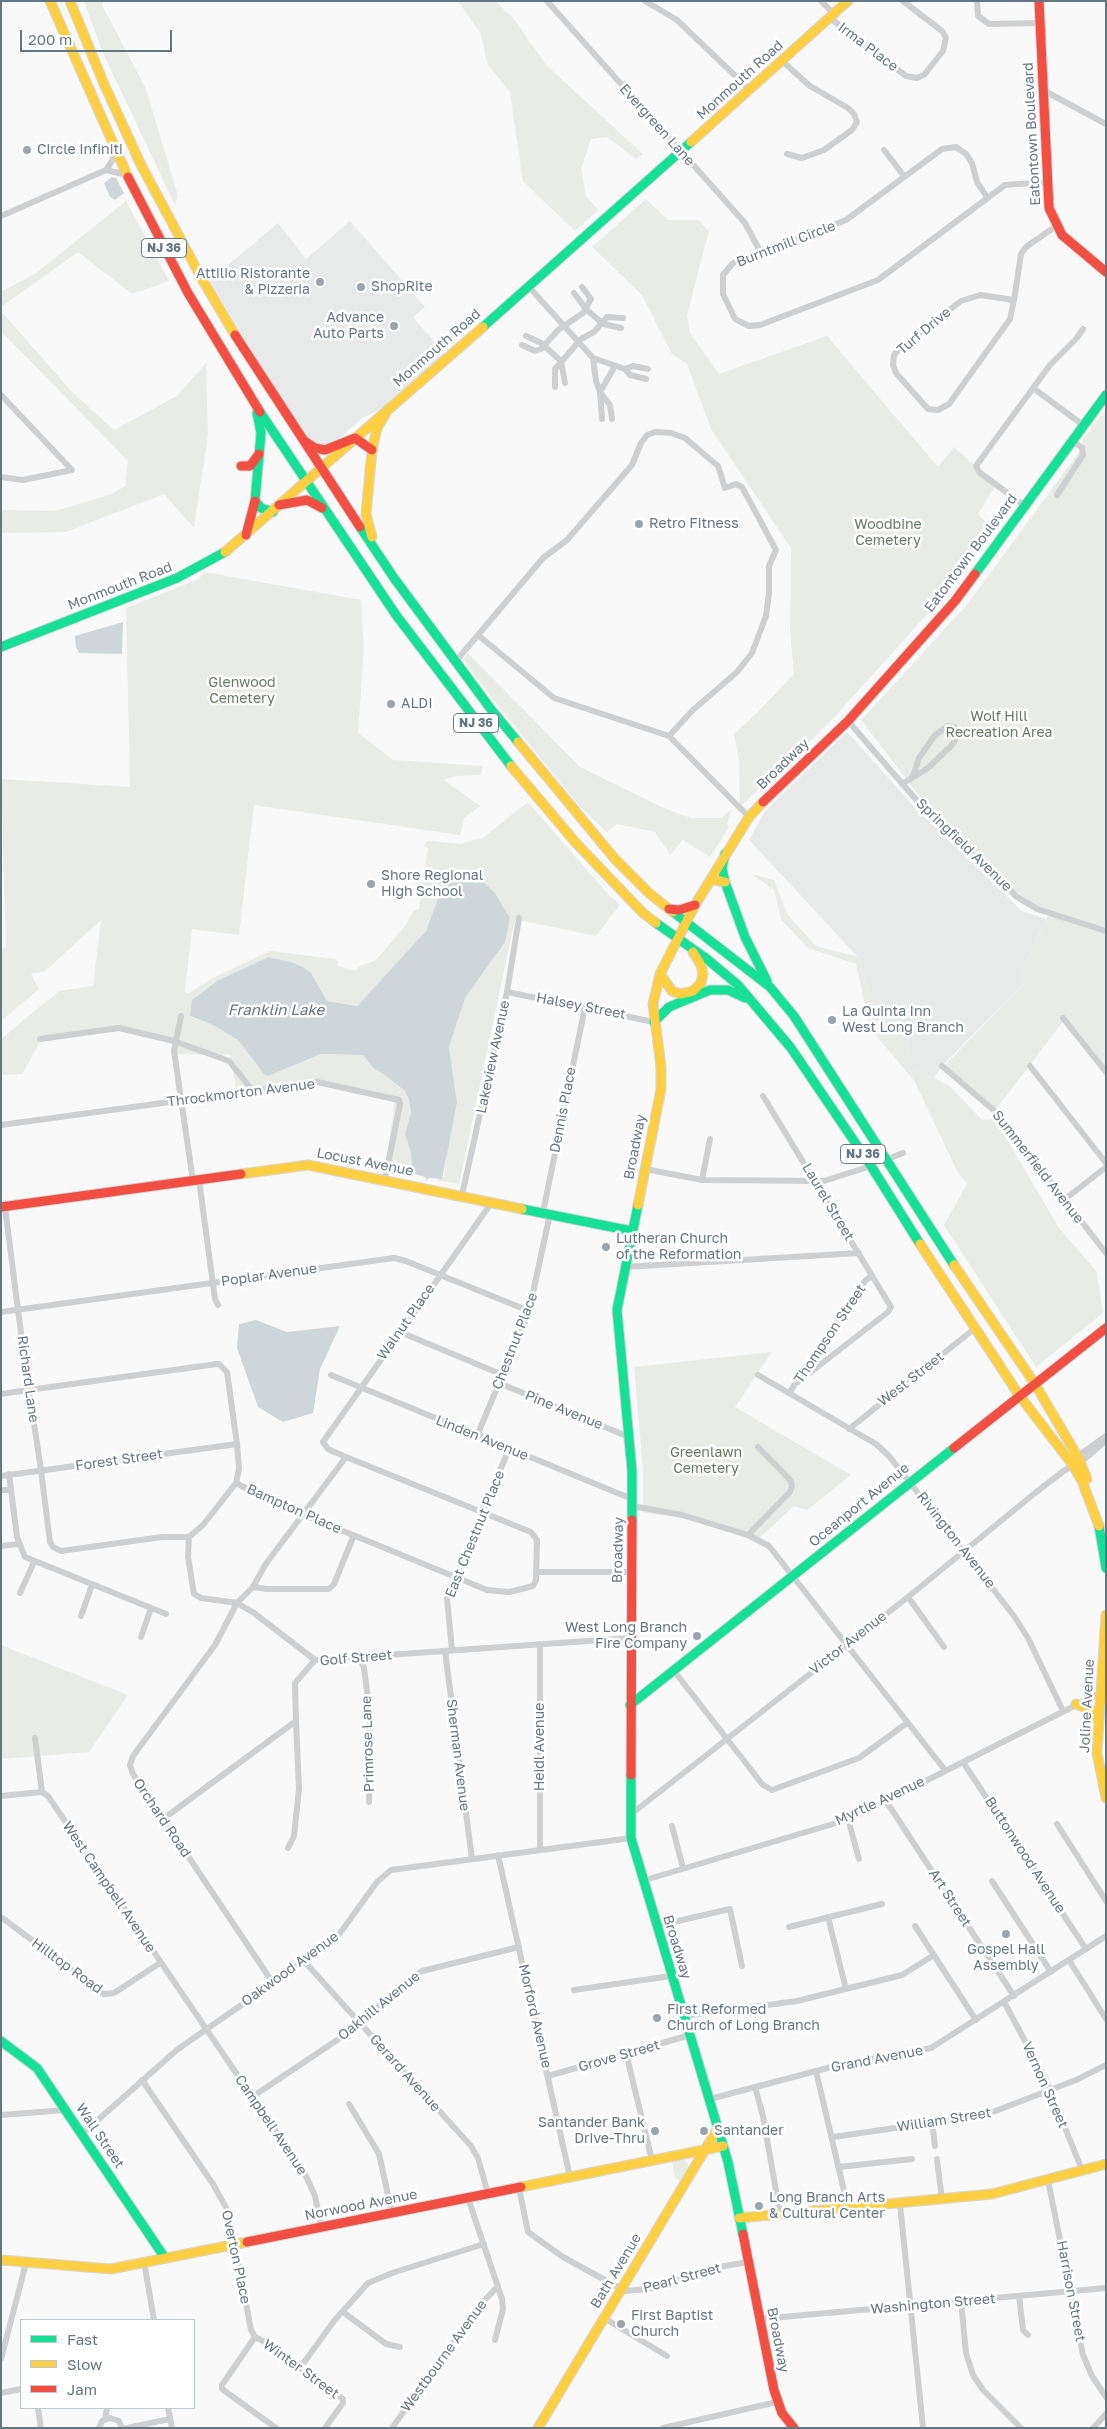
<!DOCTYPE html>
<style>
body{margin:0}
#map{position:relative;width:1107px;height:2429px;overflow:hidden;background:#f9f9f9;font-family:"Golos Text",sans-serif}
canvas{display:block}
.frame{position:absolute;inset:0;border:2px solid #657683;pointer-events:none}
.legend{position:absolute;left:20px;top:2319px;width:175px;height:90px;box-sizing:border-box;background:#fff;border:1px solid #c1c8cd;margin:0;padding:6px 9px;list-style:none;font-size:15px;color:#657683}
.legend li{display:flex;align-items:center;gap:10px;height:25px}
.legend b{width:25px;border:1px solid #c1c8cd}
.scale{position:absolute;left:20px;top:30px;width:152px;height:22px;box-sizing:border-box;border:2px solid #657683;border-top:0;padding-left:6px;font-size:15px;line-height:18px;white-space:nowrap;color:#657683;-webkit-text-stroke:4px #fff;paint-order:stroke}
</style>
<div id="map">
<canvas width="1107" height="2429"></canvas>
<div class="frame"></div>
<ul class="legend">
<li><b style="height:6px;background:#16e098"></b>Fast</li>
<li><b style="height:6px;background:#ffcf43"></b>Slow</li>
<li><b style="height:6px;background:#f24e42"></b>Jam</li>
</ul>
<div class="scale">200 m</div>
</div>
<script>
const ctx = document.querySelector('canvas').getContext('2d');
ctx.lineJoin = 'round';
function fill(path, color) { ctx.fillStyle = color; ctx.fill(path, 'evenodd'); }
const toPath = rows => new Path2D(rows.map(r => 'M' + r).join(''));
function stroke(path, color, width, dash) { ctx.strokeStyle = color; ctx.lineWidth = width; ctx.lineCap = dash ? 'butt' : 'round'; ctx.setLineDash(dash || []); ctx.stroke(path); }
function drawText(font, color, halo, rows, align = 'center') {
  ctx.font = font + ' "Golos Text",sans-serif'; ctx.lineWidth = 5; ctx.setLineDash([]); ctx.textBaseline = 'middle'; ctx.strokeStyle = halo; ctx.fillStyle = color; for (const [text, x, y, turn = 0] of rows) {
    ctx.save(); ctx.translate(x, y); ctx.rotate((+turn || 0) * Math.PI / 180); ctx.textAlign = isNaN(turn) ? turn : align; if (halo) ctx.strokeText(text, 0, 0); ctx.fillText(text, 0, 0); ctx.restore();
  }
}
const built = toPath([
 [350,221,425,307,413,317,445,354,379,410,364,417,335,442,324,447,308,439,241,334,210,280,278,223,306,259],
 [847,732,918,811,1022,911,1046,919,1019,979,1024,983,942,1066,934,1078,912,1067,905,1027,873,1002,858,957,749,840,765,811]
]);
const green = toPath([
 [84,1,102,1,103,7,146,89,178,196,175,205,102,51],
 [458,1,495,1,513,18,547,66,643,154,636,159,607,137,591,139,581,169,586,196,598,210,575,231,523,181,510,92,487,63,481,34],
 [646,199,668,220,698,220,709,231,687,315,690,333,719,374,827,336,938,467,954,447,996,485,978,514,993,529,948,591,829,723,740,807,739,759,734,734,758,712,794,674,790,630,791,548,711,429,687,364,672,354,642,295,592,247],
 [126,201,169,281,132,294,78,252,1,307,1,292,36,273],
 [1,311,72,392,114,430,177,396,206,363,208,434,194,528,164,494,66,532,1,533,1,510,55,511,112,494,125,486,128,461,1,331],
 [1106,409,1106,1072,1065,1019,994,1112,943,1067,1024,984,1019,979,1049,913,1023,901,940,823,861,720,966,606,1082,448,1083,439],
 [204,572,361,600,364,647,358,733,393,760,483,766,481,775,454,776,444,780,480,806,464,818,460,835,254,805,239,935,192,929,185,991,187,994,217,976,270,951,334,959,339,962,337,966,340,967,357,971,358,967,376,960,405,926,414,910,419,909,428,848,424,846,425,843,429,841,461,844,484,837,528,802,606,892,620,905,596,936,515,919,459,1184,437,1180,444,1177,448,1144,457,1105,449,1047,465,998,505,942,510,918,498,898,470,870,455,872,446,877,426,931,357,1006,327,1001,311,973,303,967,291,962,268,957,217,981,192,1000,191,1017,213,1025,238,1040,264,1074,268,1076,321,1054,363,1055,374,1069,382,1073,406,1092,411,1103,411,1112,405,1134,411,1154,411,1169,413,1174,421,1176,386,1168,395,1099,323,1084,237,1093,230,1055,175,1054,174,1042,123,1030,41,1040,22,1074,1,1075,1,1039,59,991,93,986,101,920,45,971,31,974,39,989,1,1021,1,948,6,948,1,779,130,787,126,608,199,579],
 [468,653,580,767,661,807,691,818,721,818,732,809,727,823,729,827,710,857,683,840,670,855,655,832,617,824,607,832,580,807,492,698,463,659],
 [751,874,774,880,787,914,816,946,858,957,873,1002,905,1026,912,1067,950,1086,982,1120,995,1119,1059,1228,1097,1272,1103,1313,1036,1367,944,1225,967,1184,957,1171,915,1082,870,1028,856,964,808,948,781,919,774,890],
 [772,1352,735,1407,851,1475,807,1510,794,1506,756,1541,681,1517,643,1513,643,1469,634,1367],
 [1,1645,128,1695,89,1752,1,1759],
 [683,2159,688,2163,688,2167,680,2181,675,2177,672,2162]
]);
const water = toPath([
 [112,177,116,178,124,193,115,200,110,197,104,183],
 [123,622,122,654,79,653,76,647,75,636],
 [468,870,474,873,495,893,510,918,505,942,465,998,449,1047,457,1103,442,1179,429,1178,427,1180,425,1177,412,1173,411,1153,405,1134,411,1112,409,1099,405,1091,382,1073,374,1069,363,1055,321,1054,268,1076,264,1074,238,1040,213,1025,190,1016,192,1000,217,981,268,957,291,962,303,967,311,973,327,1001,357,1006,426,931,446,877,455,872],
 [256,1320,287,1332,340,1326,320,1369,313,1413,283,1422,258,1407,237,1348,239,1324]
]);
const street = toPath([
 [547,1,745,223,761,253],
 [645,1,677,20,750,90],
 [821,1,834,14],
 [977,1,978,16,989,24,1040,23],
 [830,18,906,76,917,78,924,75,943,51,946,38,942,31,903,1],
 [782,61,810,86,848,108,854,114,857,122,852,130,824,150,802,158,787,154],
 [1043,90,1106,124],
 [884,150,904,176],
 [106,170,112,161,114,151],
 [987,197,977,182,972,163,966,154,956,147,942,149,846,220,733,263,723,275,723,294,735,319,749,326,760,325,878,280,1005,185,1046,182],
 [1,216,106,170,127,175],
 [529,287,593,358,625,369,633,366,648,369],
 [574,293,586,309,603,324,621,328],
 [980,295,1014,300,1010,319,949,404,938,410,928,409,896,373,893,365,894,355,899,349,961,301,980,295],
 [1014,300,1021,254,1026,247,1056,226],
 [526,336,541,343,561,361,565,383],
 [522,345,535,351,541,349,558,330,583,313,591,299,582,287],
 [593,358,596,381,600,392,602,419],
 [625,369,630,375,646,379],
 [555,387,555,369,581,339,594,332,607,317,623,318],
 [1033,388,1083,425],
 [1,395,72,470,23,480,1,477],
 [612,419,610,405,600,392,615,366],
 [1057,495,1083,455,1082,448,1072,440],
 [1025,506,979,472,976,466,1050,365,1076,339,1083,329],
 [478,635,543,558,567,540,632,465,641,443,647,435,655,432,671,433,685,438,718,466,725,488,736,484,742,487,776,550,769,566,769,593,766,616,752,653,737,672,693,710,669,736],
 [455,662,478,635,554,698,669,736,749,817],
 [848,721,919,803,1017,897,1037,909,1106,931],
 [902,784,928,768,953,744,957,736,955,728,948,726,935,735,919,758,913,776],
 [507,992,654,1022],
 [181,1016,174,1051,193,1181],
 [1063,1018,1106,1072],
 [40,1039,119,1028,174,1041,229,1061,253,1091],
 [942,1066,998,1114,1106,1253],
 [1030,1066,1106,1163],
 [763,1096,891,1307,888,1312,798,1382],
 [1,1125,317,1082,399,1100,400,1104,385,1179],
 [888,1159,903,1153],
 [645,1169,702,1180,824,1181,871,1166],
 [199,1180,215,1299,218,1305],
 [702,1180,710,1139],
 [462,1195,507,992,519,918],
 [1064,1200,1106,1167],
 [543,1212,585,1007],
 [624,1267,859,1253],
 [1,1312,394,1258,406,1261,529,1311],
 [400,1332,503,1375],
 [331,1375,632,1499],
 [758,1375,876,1444,889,1456,1014,1616,1028,1638,1063,1711],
 [499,1383,629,1437],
 [789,1393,865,1281,872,1275],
 [1,1394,29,1390,217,1364,219,1364,227,1372,237,1444,239,1469,236,1483,203,1525,189,1537,162,1537,61,1551,53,1547,50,1542,41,1470,29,1390,18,1310,5,1207],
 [849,1429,974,1329],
 [477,1436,529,1311,550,1214],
 [1075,1458,1106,1436],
 [9,1474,17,1537,25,1557,166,1614],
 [1,1476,237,1444],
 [236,1483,275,1503,487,1590,509,1592,533,1586,536,1580,537,1540,531,1532,346,1457,328,1449,323,1442,492,1202],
 [1,1490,10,1490],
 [632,1506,682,1515,748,1535,769,1546,945,1770],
 [748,1535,790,1492,792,1486,791,1481,758,1447],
 [189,1537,188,1557,194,1594,201,1598,237,1603,254,1613,315,1660],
 [1,1546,18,1544],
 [537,1572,631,1572],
 [253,1587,267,1589,329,1589,334,1584,354,1535],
 [20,1593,34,1562],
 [908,1597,944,1647],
 [81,1616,92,1585],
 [141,1637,151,1608],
 [452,1650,447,1598,509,1449],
 [445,1651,472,1859],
 [359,1657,364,1668,370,1714,369,1802],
 [674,1671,763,1785,772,1790,859,1758,907,1723],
 [35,1738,42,1792,48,1796,306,2176,315,2196,321,2227],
 [963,1762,1086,1949],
 [1,1796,42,1792],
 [886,1801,1014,1996],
 [630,1815,908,1597,1035,1493,1065,1470,1081,1462,1106,1441],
 [163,1819,296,1721,295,1683,315,1660,631,1638],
 [848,1819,859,1859],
 [1057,1824,1106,1901],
 [672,1826,683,1868],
 [288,1848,294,1836,299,1789,296,1721],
 [540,1850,540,1644],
 [498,1855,570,2177],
 [642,1881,843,1821,862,1813,1102,1692],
 [992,1881,1051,1972],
 [1,1917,104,1994,114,1993,160,1963],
 [828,1917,846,1989],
 [656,1926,730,1909,742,1966],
 [915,1926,976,2020],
 [789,1927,882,1904],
 [1069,1960,1106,2019],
 [304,1961,471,2146,478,2158,488,2194],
 [273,1983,133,1774,130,1765,133,1756,215,1645,237,1603,253,1587,265,1565,346,1457],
 [574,1990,671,1976],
 [1004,2002,1045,2078,1082,2170],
 [684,2016,797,2001,902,1975,934,1955],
 [626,2053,652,2160],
 [816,2071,848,2208],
 [548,2076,690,2035],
 [142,2080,213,2184,229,2213,251,2330,255,2337,222,2385,222,2389,276,2428],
 [755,2087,763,2116,780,2214],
 [252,2097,355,2028,406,1981,422,1971,519,1947],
 [710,2099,835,2066,931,2048,1106,1936],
 [349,2104,379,2154,392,2213],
 [1,2115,66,2110],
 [932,2123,935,2146],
 [82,2134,178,2049,335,1940,377,1882,391,1870,631,1838],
 [833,2137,985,2115,1076,2080,1106,2065],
 [937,2159,942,2200],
 [839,2167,912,2159],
 [1048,2180,1083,2355,1092,2376,1106,2397],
 [519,2188,528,2232,563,2257,625,2291,649,2289,719,2267,748,2262],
 [468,2198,502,2299,503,2309,495,2340],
 [900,2204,923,2428],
 [144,2262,154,2320],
 [1019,2296,1023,2330,1028,2335],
 [961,2301,966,2353,973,2375,983,2390,1021,2428],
 [343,2312,386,2344,400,2347],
 [604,2318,667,2356],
 [760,2319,1106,2288],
 [255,2337,263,2341,343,2399,343,2403,325,2428],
 [1,2359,26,2263],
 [300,2368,334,2321,368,2283,392,2273,484,2244],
 [1,2393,21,2389],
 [38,2408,41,2428],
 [168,2408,172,2428],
 [105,2419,107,2408],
 [99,2428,102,2421,110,2418,119,2421,122,2428],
 [127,2428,170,2419],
 [392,2428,481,2304,498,2286],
 [663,2428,777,2402],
 [1093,2428,1106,2414]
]);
const fast = toPath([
 [483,327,691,142],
 [260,412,396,615,511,766],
 [257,413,261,433,255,501,261,508,273,512],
 [360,527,394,578,490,708,518,742],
 [975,574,1106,395],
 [1,647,177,578,225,552],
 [725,854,722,868,725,882,745,937,767,981],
 [673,912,770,987,794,1016,954,1265],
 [656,923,707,959,738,985,791,1048,871,1166,920,1244],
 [654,1022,669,1007,710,990,728,990,745,998],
 [522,1209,632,1231],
 [632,1520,632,1471,617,1310,638,1205],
 [1099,1526,1106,1568],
 [630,1705,954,1448],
 [631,1775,631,1838,728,2162,743,2234],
 [1,2041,37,2068,165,2258]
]);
const slow = toPath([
 [50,1,128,177],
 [70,1,104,84,141,165,202,279,235,335],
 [691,142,848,1],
 [372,537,366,514,372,450,377,428,389,408],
 [225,552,483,327],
 [518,742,615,859,650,894,673,912],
 [511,766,576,843,643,913,656,923],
 [711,879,725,882],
 [660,974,672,991,680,994,693,991,701,983,703,974,701,965,693,952],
 [241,1174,308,1165,522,1209],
 [638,1205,661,1089,661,1067,653,1004,660,974,695,905,749,817,763,802],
 [920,1244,1019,1395,1072,1464,1082,1481,1099,1526],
 [954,1265,1035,1384,1079,1459,1087,1479],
 [1106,1615,1097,1753,1106,1798],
 [1076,1704,1093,1711,1099,1722],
 [521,2187,723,2146],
 [739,2218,992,2194,1106,2164],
 [1,2260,111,2269,247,2242],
 [538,2428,718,2128]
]);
const jam = toPath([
 [1039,1,1049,208,1062,235,1106,272],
 [128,177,188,293,260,412],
 [235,335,360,527],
 [306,442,315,448,325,450,355,438,372,450],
 [241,466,250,466,259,454],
 [279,505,307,500,322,508],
 [246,535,255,501],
 [763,802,848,721,955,601,975,574],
 [669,909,679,910,695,905],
 [1,1207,241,1174],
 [954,1448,1106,1328],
 [631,1775,632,1520],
 [743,2234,774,2390,782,2413,794,2428],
 [247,2242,521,2187]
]);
const markers = [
 [27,150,5,"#99a4ac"],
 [320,282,5,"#99a4ac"],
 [361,287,5,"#99a4ac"],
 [394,326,5,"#99a4ac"],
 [639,524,5,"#99a4ac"],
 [391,704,5,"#99a4ac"],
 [371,884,5,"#99a4ac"],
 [832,1020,5,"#99a4ac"],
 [606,1247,5,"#99a4ac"],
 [697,1636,5,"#99a4ac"],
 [1006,1934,5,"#99a4ac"],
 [657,2018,5,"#99a4ac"],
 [655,2131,5,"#99a4ac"],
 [704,2131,5,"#99a4ac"],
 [759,2206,5,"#99a4ac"],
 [621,2324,5,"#99a4ac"]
];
const shields = [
 [164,248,45],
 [476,723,45],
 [863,1154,45]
];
const shieldNames = [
 ["NJ 36",164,248],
 ["NJ 36",476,723],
 ["NJ 36",863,1154]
];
const streetNames = [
 ["Irma Place",868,47,37],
 ["Monmouth Road",740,80,-42],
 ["Evergreen Lane",657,125,48],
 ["Eatontown Boulevard",1032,134,-93],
 ["Burntmill Circle",786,244,-21],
 ["Turf Drive",924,331,-40],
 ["Monmouth Road",437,348,-41],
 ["Eatontown Boulevard",971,553,-53],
 ["Monmouth Road",120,586,-21],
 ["Broadway",783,764,-44],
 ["Springfield Avenue",964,845,44],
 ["Halsey Street",581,1006,11],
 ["Lakeview Avenue",493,1057,-78],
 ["Throckmorton Avenue",241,1093,-7],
 ["Dennis Place",563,1110,-79],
 ["Broadway",635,1147,-79],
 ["Locust Avenue",365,1162,11],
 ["Summerfield Avenue",1038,1167,52],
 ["Laurel Street",828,1202,59],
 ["Poplar Avenue",269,1275,-8],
 ["Walnut Place",406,1322,-55],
 ["Thompson Street",830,1334,-56],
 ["Chestnut Place",515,1341,-69],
 ["Richard Lane",28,1379,82],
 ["West Street",911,1379,-38],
 ["Pine Avenue",564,1410,22],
 ["Linden Avenue",482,1438,22],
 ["Forest Street",119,1460,-8],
 ["Oceanport Avenue",859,1505,-39],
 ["Bampton Place",294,1509,24],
 ["East Chestnut Place",475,1534,-68],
 ["Rivington Avenue",956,1540,52],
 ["Broadway",618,1550,-89],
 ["Victor Avenue",848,1643,-38],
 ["Golf Street",356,1658,-5],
 ["Joline Avenue",1087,1706,-87],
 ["Primrose Lane",368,1744,-92],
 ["Heidl Avenue",540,1747,-90],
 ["Sherman Avenue",458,1755,83],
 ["Myrtle Avenue",880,1801,-25],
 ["Orchard Road",162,1818,56],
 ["Buttonwood Avenue",1025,1855,57],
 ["West Campbell Avenue",109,1887,56],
 ["Art Street",950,1898,57],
 ["Broadway",677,1947,73],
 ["Hilltop Road",67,1966,36],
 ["Oakwood Avenue",290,1969,-36],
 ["Oakhill Avenue",379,2006,-39],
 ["Morford Avenue",535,2016,77],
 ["Grove Street",619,2056,-16],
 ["Grand Avenue",877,2059,-11],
 ["Gerard Avenue",405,2073,48],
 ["Vernon Street",1045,2085,66],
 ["William Street",944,2120,-9],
 ["Campbell Avenue",271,2125,56],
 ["Wall Street",100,2136,56],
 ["Norwood Avenue",361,2205,-11],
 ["Overton Place",236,2257,78],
 ["Bath Avenue",616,2271,-59],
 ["Pearl Street",682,2278,-15],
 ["Harrison Street",1071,2291,79],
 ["Washington Street",933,2304,-5],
 ["Broadway",778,2340,79],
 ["Westbourne Avenue",444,2356,-54],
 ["Winter Street",301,2369,36]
];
const poiNames = [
 ["Circle Infiniti",37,150],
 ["Attilio Ristorante",310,274,"right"],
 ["& Pizzeria",310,290,"right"],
 ["ShopRite",371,287],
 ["Advance",384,318,"right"],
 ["Auto Parts",384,334,"right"],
 ["Retro Fitness",649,524],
 ["ALDI",401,704],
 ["Shore Regional",381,876],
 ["High School",381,892],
 ["La Quinta Inn",842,1012],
 ["West Long Branch",842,1028],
 ["Lutheran Church",616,1239],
 ["of the Reformation",616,1255],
 ["West Long Branch",687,1628,"right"],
 ["Fire Company",687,1644,"right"],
 ["Gospel Hall",1006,1950,"center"],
 ["Assembly",1006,1966,"center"],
 ["First Reformed",667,2010],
 ["Church of Long Branch",667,2026],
 ["Santander Bank",645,2123,"right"],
 ["Drive-Thru",645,2139,"right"],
 ["Santander",714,2131],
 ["Long Branch Arts",769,2198],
 ["& Cultural Center",769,2214],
 ["First Baptist",631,2316],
 ["Church",631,2332]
];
const parkNames = [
 ["Woodbine",888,525],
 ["Cemetery",888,541],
 ["Glenwood",242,683],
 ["Cemetery",242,699],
 ["Wolf Hill",999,717],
 ["Recreation Area",999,733],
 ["Greenlawn",706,1453],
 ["Cemetery",706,1469]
];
const waterNames = [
 ["Franklin Lake",276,1010]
];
fill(built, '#e8e9e9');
fill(green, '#e8ebe6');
fill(water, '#ced6d9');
stroke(fast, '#d5d6d7', 11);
stroke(slow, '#d5d6d7', 11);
stroke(jam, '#d5d6d7', 11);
stroke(street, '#cecfd0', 6);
stroke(fast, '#16e098', 9);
stroke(slow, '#ffcf43', 9);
stroke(jam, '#f24e42', 9);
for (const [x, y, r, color] of markers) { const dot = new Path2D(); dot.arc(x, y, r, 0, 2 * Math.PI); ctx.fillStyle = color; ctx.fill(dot); stroke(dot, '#fff', 2); }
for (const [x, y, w] of shields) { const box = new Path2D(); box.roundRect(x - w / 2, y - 9.5, w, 19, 4); ctx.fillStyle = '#fff'; ctx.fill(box); stroke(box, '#657683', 1); }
drawText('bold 12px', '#657683', null, shieldNames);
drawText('14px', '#657683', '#fff', streetNames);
drawText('14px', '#657683', '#fff', poiNames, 'left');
drawText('14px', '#687a64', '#fff', parkNames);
drawText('italic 15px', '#60757c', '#fff', waterNames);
</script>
